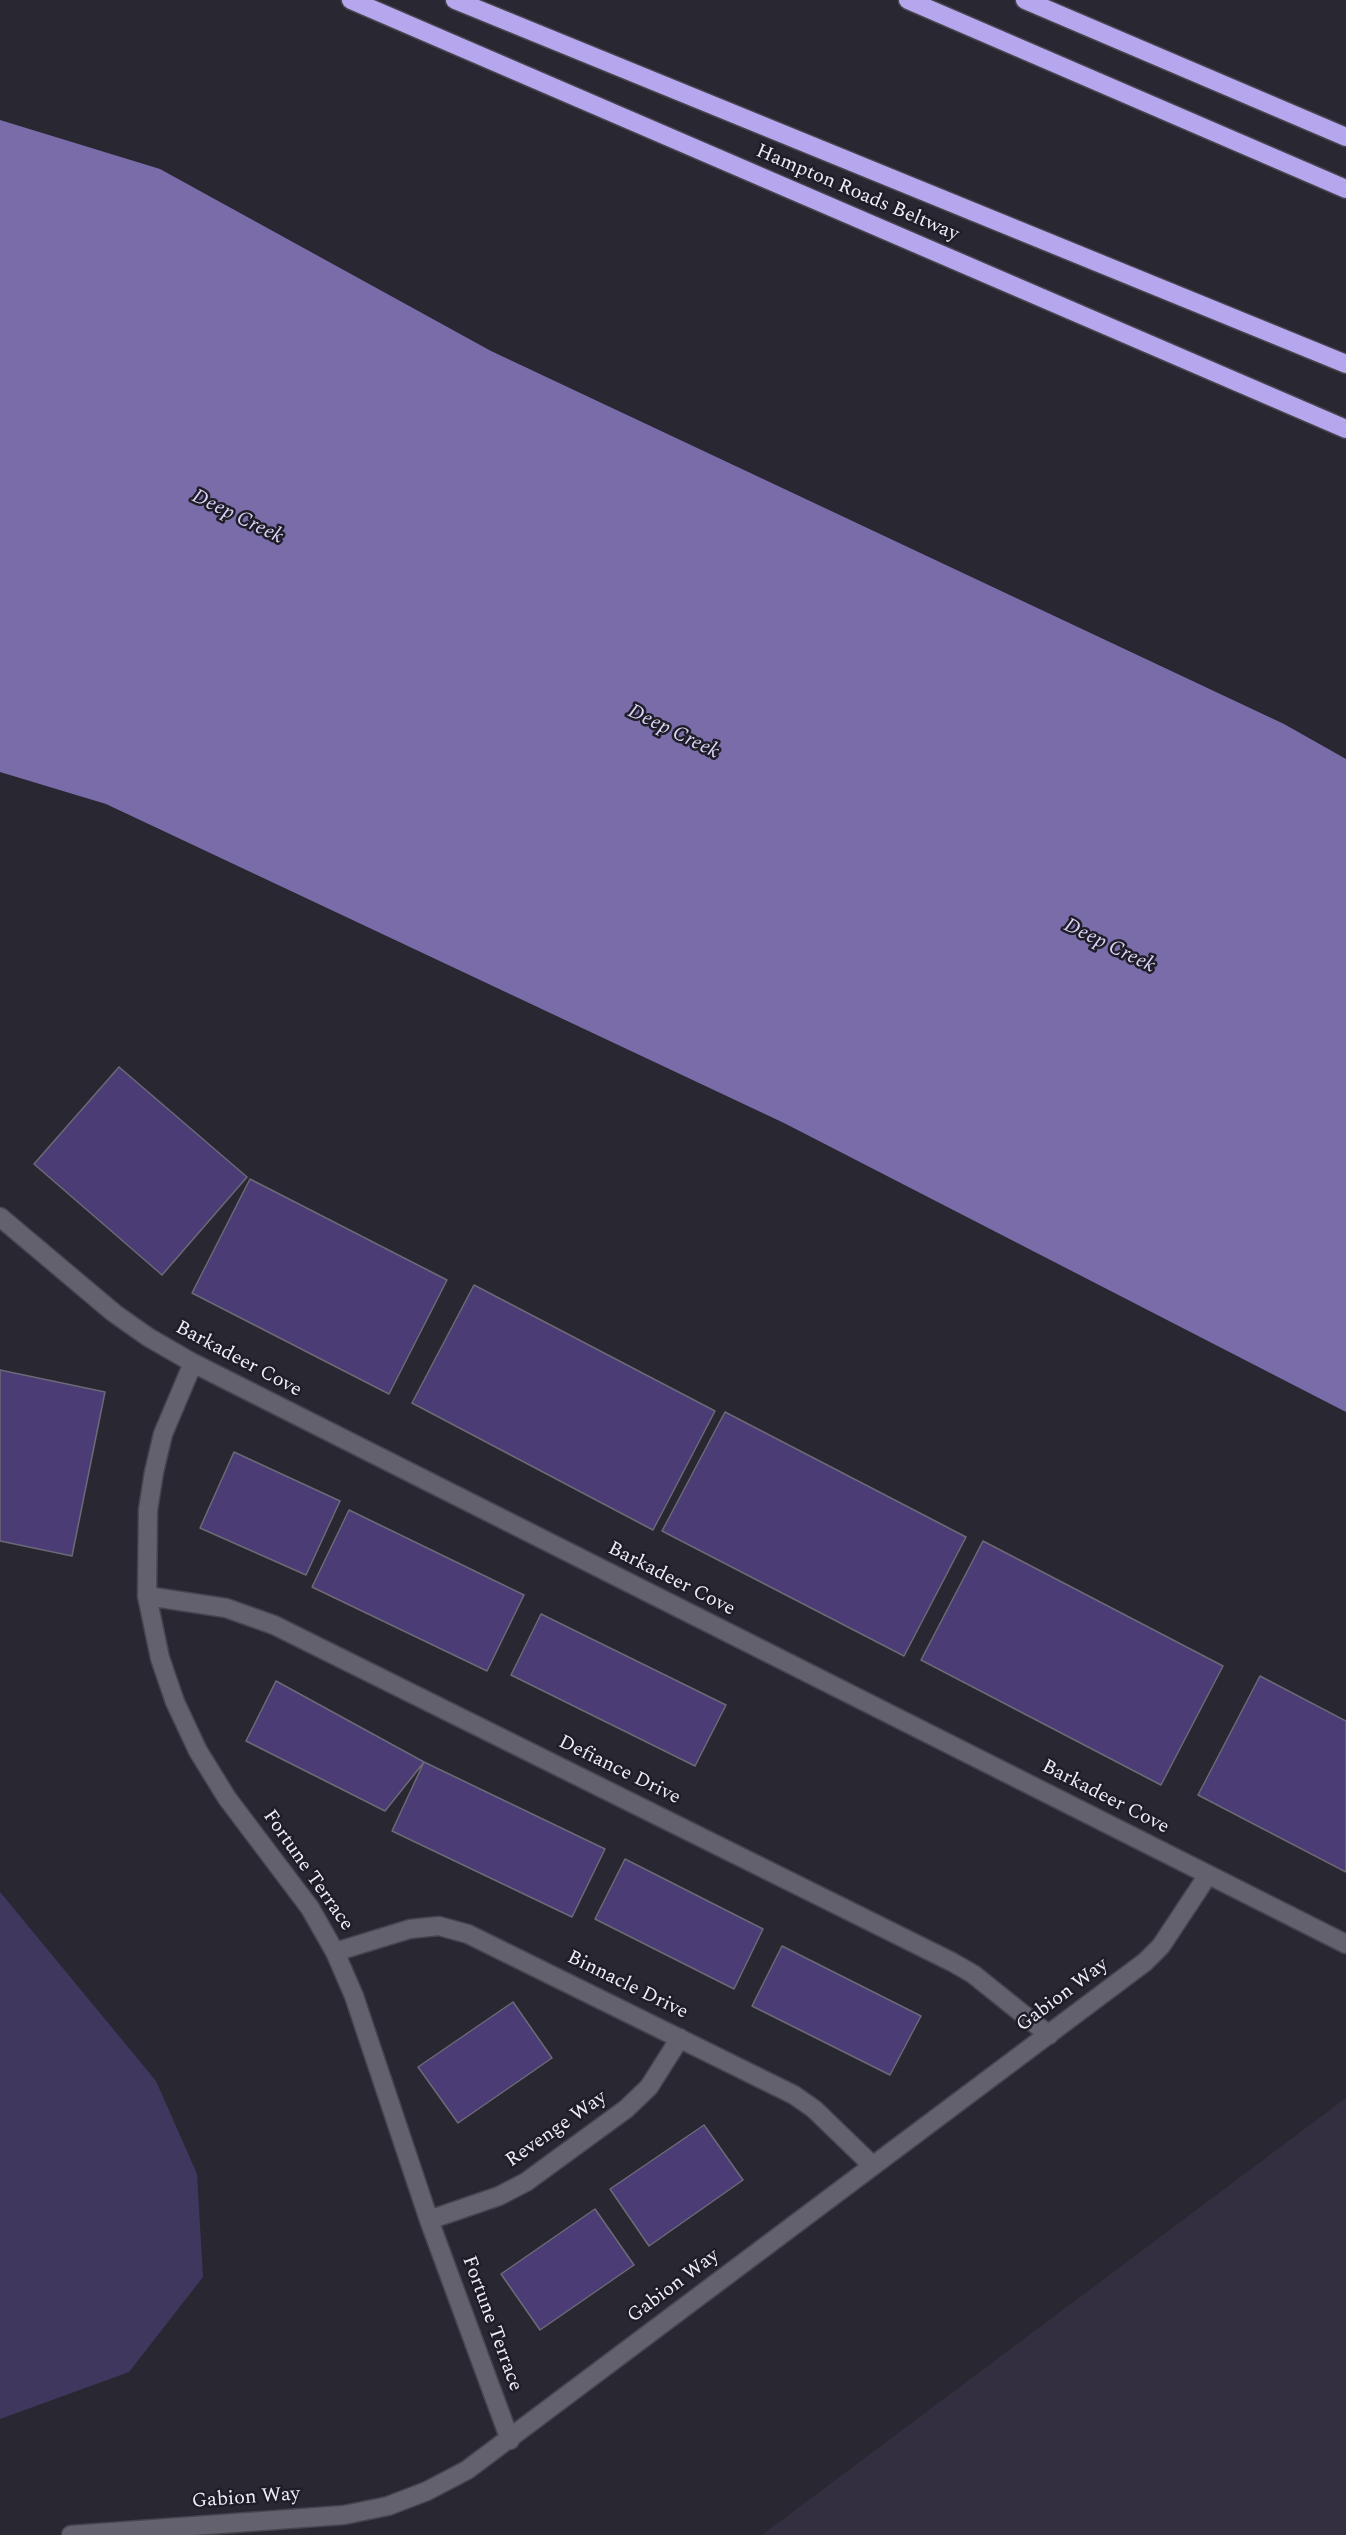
<!DOCTYPE html>
<style>
body{margin:0}
canvas{display:block;background:#292732}
</style>
<canvas width="1346" height="2535"></canvas>
<script>
const ctx = document.querySelector('canvas').getContext('2d');
ctx.lineJoin = 'round';
function fill(path, color) { ctx.fillStyle = color; ctx.fill(path, 'evenodd'); }
const toPath = rows => new Path2D(rows.map(r => 'M' + r).join(''));
function stroke(path, color, width, dash) { ctx.strokeStyle = color; ctx.lineWidth = width; ctx.lineCap = dash ? 'butt' : 'round'; ctx.setLineDash(dash || []); ctx.stroke(path); }
function drawText(font, color, halo, rows, align = 'center') {
  ctx.font = font + ' Spectral,serif'; ctx.lineWidth = 5; ctx.setLineDash([]); ctx.textBaseline = 'middle'; ctx.strokeStyle = halo; ctx.fillStyle = color; for (const [text, x, y, turn = 0] of rows) {
    ctx.save(); ctx.translate(x, y); ctx.rotate((+turn || 0) * Math.PI / 180); ctx.textAlign = isNaN(turn) ? turn : align; if (halo) ctx.strokeText(text, 0, 0); ctx.fillText(text, 0, 0); ctx.restore();
  }
}
const built = toPath([
 [1346,2098,1346,2535,762,2535]
]);
const green = toPath([
 [0,1892,156,2081,197,2174,203,2277,129,2372,0,2419]
]);
const water = toPath([
 [0,120,160,169,491,351,1284,724,1346,759,1346,1412,784,1123,106,804,0,772]
]);
const building = toPath([
 [119,1067,247,1177,162,1275,34,1164,119,1067],
 [250,1179,447,1280,389,1394,192,1293,250,1179],
 [474,1285,715,1411,653,1530,412,1403,474,1285],
 [0,1370,105,1392,72,1556,0,1541,0,1370],
 [725,1412,966,1537,904,1656,662,1531,725,1412],
 [234,1452,340,1501,306,1575,200,1528,234,1452],
 [349,1510,524,1595,487,1671,312,1587,349,1510],
 [983,1541,1223,1666,1161,1785,921,1660,983,1541],
 [541,1614,726,1705,695,1766,511,1675,541,1614],
 [1260,1676,1346,1721,1346,1872,1198,1795,1260,1676],
 [276,1681,424,1762,385,1811,246,1741,276,1681],
 [424,1762,605,1849,572,1917,392,1831,424,1762],
 [625,1859,763,1929,734,1989,595,1919,625,1859],
 [782,1946,921,2016,890,2075,752,2006,782,1946],
 [513,2002,552,2058,458,2123,418,2067,513,2002],
 [704,2125,743,2180,649,2246,610,2189,704,2125],
 [595,2209,634,2265,540,2330,501,2274,595,2209]
]);
const minor = toPath([
 [0,1217,114,1313,148,1337,193,1363,1346,1944],
 [193,1363,163,1434,154,1472,148,1510,147,1596,160,1658,175,1702,198,1751,227,1798,310,1908,335,1952,354,1996,429,2220,510,2440],
 [147,1596,226,1608,274,1625,952,1962,973,1974,1049,2035],
 [335,1952,410,1929,439,1926,468,1934,794,2095,814,2109,872,2165],
 [429,2220,499,2196,526,2182,626,2109,649,2087,680,2038],
 [71,2535,344,2515,388,2506,427,2491,467,2470,1145,1962,1161,1946,1208,1875]
]);
const highway = toPath([
 [351,0,1346,429],
 [455,0,1346,364],
 [908,0,1346,189],
 [1025,0,1346,137]
]);
const streetNames = [
 ["Hampton Roads Beltway",857,194,23],
 ["Barkadeer Cove",238,1360,28],
 ["Barkadeer Cove",671,1580,27],
 ["Defiance Drive",619,1771,26],
 ["Barkadeer Cove",1105,1798,27],
 ["Fortune Terrace",307,1871,55],
 ["Binnacle Drive",627,1986,26],
 ["Gabion Way",1063,1996,-37],
 ["Revenge Way",557,2130,-35],
 ["Gabion Way",674,2287,-37],
 ["Fortune Terrace",491,2324,70],
 ["Gabion Way",246,2499,-4]
];
const waterNames = [
 ["Deep Creek",237,518,26],
 ["Deep Creek",673,733,26],
 ["Deep Creek",1109,947,26]
];
fill(built, '#332f40');
fill(green, '#40375e');
fill(water, '#7a6ca8');
fill(building, '#4b3c75');
stroke(building, '#6c6a77', 1.5);
stroke(minor, '#47444e', 21);
stroke(highway, '#47444e', 21);
stroke(minor, '#63616d', 18);
stroke(highway, '#b6a6ee', 18);
drawText('20px', '#eeedf5', '#1f1d28', streetNames);
drawText('italic 21px', '#d9d3f6', '#1f1d28', waterNames);
</script>
